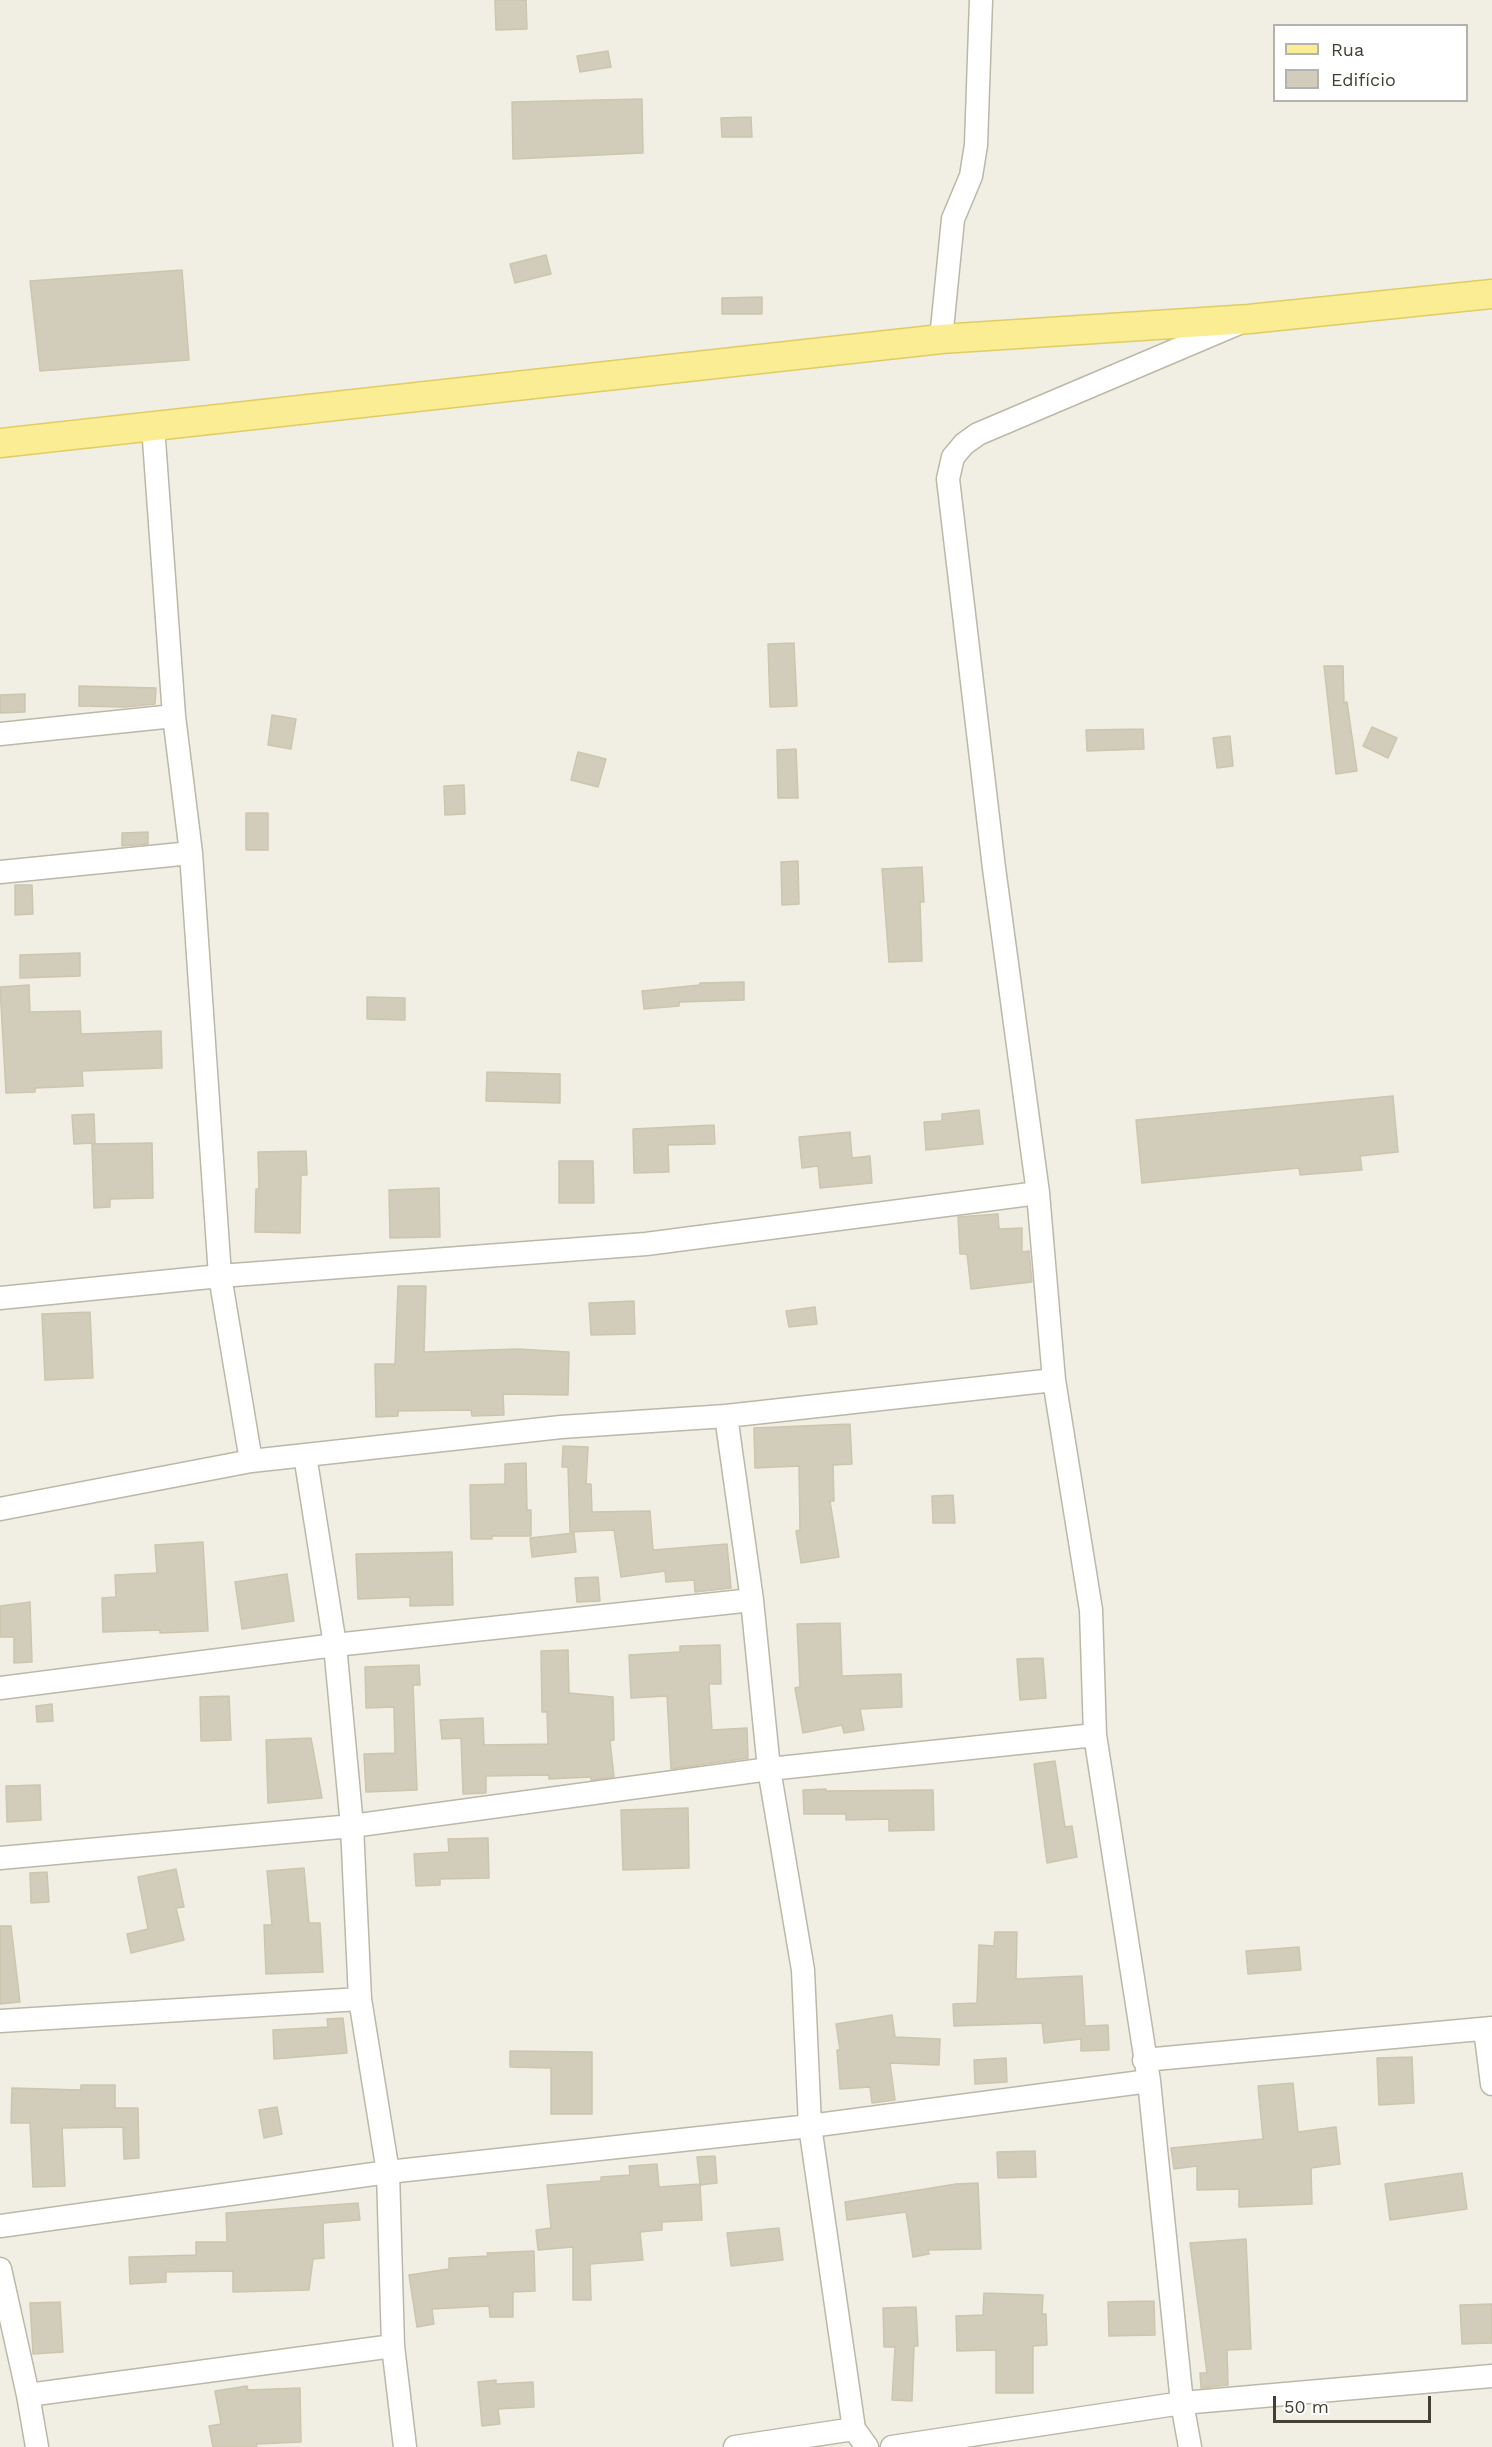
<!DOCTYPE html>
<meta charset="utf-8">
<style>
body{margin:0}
#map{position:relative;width:1492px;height:2447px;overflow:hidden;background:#f1efe4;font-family:"Work Sans",sans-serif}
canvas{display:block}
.legend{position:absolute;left:1273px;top:24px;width:195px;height:78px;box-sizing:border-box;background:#fff;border:2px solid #b4b2ae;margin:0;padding:8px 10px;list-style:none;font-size:18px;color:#433f34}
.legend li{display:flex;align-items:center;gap:12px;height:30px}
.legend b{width:30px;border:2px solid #b4b2ae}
.scale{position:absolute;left:1273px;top:2396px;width:158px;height:27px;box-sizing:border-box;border:3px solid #433f34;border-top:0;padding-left:8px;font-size:18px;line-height:21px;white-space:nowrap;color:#433f34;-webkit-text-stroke:4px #fff;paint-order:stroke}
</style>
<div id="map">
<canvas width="1492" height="2447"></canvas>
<ul class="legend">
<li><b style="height:8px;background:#faed93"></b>Rua</li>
<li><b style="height:16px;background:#d2ccba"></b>Edifício</li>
</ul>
<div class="scale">50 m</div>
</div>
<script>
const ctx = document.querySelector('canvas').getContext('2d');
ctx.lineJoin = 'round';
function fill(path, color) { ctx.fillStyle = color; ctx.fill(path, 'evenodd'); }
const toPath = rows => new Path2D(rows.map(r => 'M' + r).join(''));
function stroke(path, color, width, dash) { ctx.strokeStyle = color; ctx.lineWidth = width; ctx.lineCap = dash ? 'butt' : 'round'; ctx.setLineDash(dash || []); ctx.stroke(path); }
const building = toPath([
 [495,0,526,0,527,29,496,30,495,0],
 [608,51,611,67,580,72,577,56,608,51],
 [642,99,643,153,513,159,512,102,642,99],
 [751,117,752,137,722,137,721,118,751,117],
 [546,255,551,274,515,283,510,264,546,255],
 [182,270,189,360,40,371,30,281,182,270],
 [762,297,762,314,722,314,722,298,762,297],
 [794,643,797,706,770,707,768,644,794,643],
 [1324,666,1343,666,1344,703,1347,702,1357,771,1336,774,1324,666],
 [79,686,156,688,155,704,125,707,79,706,79,686],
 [25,694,25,712,0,713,0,695,25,694],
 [272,715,296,719,291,749,268,745,272,715],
 [1372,727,1397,738,1388,758,1363,746,1372,727],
 [1143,729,1144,749,1087,751,1086,730,1143,729],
 [1230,736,1233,766,1217,768,1213,738,1230,736],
 [796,749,798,798,778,798,777,750,796,749],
 [578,752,606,759,598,787,571,780,578,752],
 [464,785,465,814,445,815,444,786,464,785],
 [246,813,268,813,268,850,246,850,246,813],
 [148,832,148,844,122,846,122,833,148,832],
 [798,861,799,904,782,905,781,862,798,861],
 [922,867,924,902,920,902,922,961,889,962,882,869,922,867],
 [15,885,32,885,33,914,15,915,15,885],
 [80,953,80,976,20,978,20,955,80,953],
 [744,982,744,1000,679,1002,679,1006,644,1009,642,991,700,985,700,983,744,982],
 [29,985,30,1012,80,1011,81,1034,161,1031,162,1068,82,1071,83,1086,35,1088,35,1092,6,1093,0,987,29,985],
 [367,997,405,998,405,1020,367,1019,367,997],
 [487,1072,560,1074,560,1103,486,1101,487,1072],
 [1393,1096,1398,1152,1360,1156,1362,1170,1300,1175,1299,1168,1142,1183,1136,1120,1393,1096],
 [979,1110,983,1144,926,1150,924,1122,942,1121,942,1114,979,1110],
 [94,1114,95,1143,74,1144,72,1115,94,1114],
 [714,1125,715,1144,668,1145,669,1172,634,1173,633,1129,714,1125],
 [850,1132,852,1158,870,1156,872,1183,820,1188,818,1166,802,1168,799,1137,850,1132],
 [152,1143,153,1198,110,1199,110,1207,94,1208,92,1144,152,1143],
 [306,1151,307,1175,301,1175,300,1233,255,1232,256,1189,259,1189,258,1152,306,1151],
 [559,1161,593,1161,594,1203,559,1203,559,1161],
 [439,1188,440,1237,390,1238,389,1190,439,1188],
 [998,1214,999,1229,1022,1228,1022,1252,1029,1251,1032,1282,971,1289,967,1254,960,1254,958,1217,998,1214],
 [398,1286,426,1286,424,1352,518,1349,569,1352,568,1395,503,1394,504,1415,472,1416,471,1410,398,1411,398,1416,376,1417,375,1364,395,1364,398,1286],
 [634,1301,635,1334,591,1335,589,1303,634,1301],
 [815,1307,817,1324,789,1327,786,1311,815,1307],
 [90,1312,93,1378,45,1380,42,1314,90,1312],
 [850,1424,852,1464,833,1465,834,1501,830,1501,839,1557,801,1563,796,1531,800,1530,799,1466,755,1468,754,1428,850,1424],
 [563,1446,588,1447,586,1484,591,1484,592,1512,650,1511,653,1550,727,1544,731,1588,695,1592,694,1580,666,1582,665,1571,621,1577,614,1530,570,1532,568,1467,562,1467,563,1446],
 [526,1463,527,1510,531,1510,531,1536,492,1536,492,1539,471,1539,470,1485,505,1484,505,1464,526,1463],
 [953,1495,955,1523,933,1523,932,1496,953,1495],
 [574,1533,576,1552,532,1557,530,1538,574,1533],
 [203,1542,208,1631,160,1633,160,1630,103,1632,102,1598,116,1597,115,1575,157,1573,155,1545,203,1542],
 [452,1552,453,1605,410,1606,410,1597,358,1599,356,1554,452,1552],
 [287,1574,294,1621,242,1629,235,1582,287,1574],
 [598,1577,600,1601,577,1602,575,1578,598,1577],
 [30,1602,32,1662,14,1663,14,1637,0,1637,0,1606,30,1602],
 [840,1623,842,1676,901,1674,902,1707,860,1709,864,1730,844,1733,842,1725,803,1733,795,1688,800,1687,797,1624,840,1623],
 [720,1645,721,1684,709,1684,712,1730,747,1728,748,1758,671,1769,667,1696,631,1698,629,1655,680,1652,680,1646,720,1645],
 [568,1650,569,1693,613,1697,614,1740,610,1741,614,1777,591,1780,591,1777,549,1779,549,1775,486,1776,486,1793,463,1794,461,1738,442,1739,440,1720,483,1718,484,1745,548,1744,547,1712,542,1712,541,1651,568,1650],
 [1043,1658,1046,1698,1020,1700,1017,1659,1043,1658],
 [419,1665,420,1685,413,1685,417,1790,366,1792,364,1754,395,1753,394,1707,366,1708,365,1667,419,1665],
 [229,1696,231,1740,201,1741,200,1697,229,1696],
 [52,1704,53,1721,37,1722,36,1706,52,1704],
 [311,1738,322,1798,268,1803,266,1740,311,1738],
 [1055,1761,1065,1827,1072,1826,1077,1857,1047,1863,1034,1764,1055,1761],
 [40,1785,41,1820,7,1822,6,1786,40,1785],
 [826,1789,826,1791,933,1790,934,1830,889,1831,889,1819,846,1820,846,1814,804,1814,803,1790,826,1789],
 [688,1808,689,1868,623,1870,621,1810,688,1808],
 [488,1838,489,1878,440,1879,440,1885,416,1886,414,1854,449,1852,448,1839,488,1838],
 [304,1868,309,1923,320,1923,323,1972,266,1974,264,1925,272,1925,267,1871,304,1868],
 [176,1869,184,1907,176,1908,184,1940,131,1953,127,1934,148,1929,138,1877,176,1869],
 [47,1872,49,1902,31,1903,30,1873,47,1872],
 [0,1926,11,1926,20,2002,0,2004,0,1926],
 [995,1932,1017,1932,1016,1979,1082,1976,1085,2026,1108,2025,1109,2050,1081,2051,1081,2039,1044,2043,1042,2023,954,2026,953,2004,977,2003,979,1945,994,1946,995,1932],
 [1299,1947,1301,1970,1248,1974,1246,1951,1299,1947],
 [892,2015,895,2037,940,2039,939,2065,890,2063,895,2100,872,2103,870,2087,840,2089,837,2050,840,2050,836,2024,892,2015],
 [343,2018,347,2053,274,2059,273,2030,328,2027,327,2019,343,2018],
 [510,2051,592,2052,592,2114,551,2114,551,2068,510,2067,510,2051],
 [1412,2057,1414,2103,1379,2105,1377,2058,1412,2057],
 [1006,2058,1007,2082,975,2084,974,2060,1006,2058],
 [1293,2083,1298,2132,1336,2127,1340,2164,1311,2168,1312,2204,1239,2207,1239,2189,1197,2190,1197,2166,1174,2169,1171,2148,1263,2139,1258,2086,1293,2083],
 [81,2085,115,2085,115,2108,138,2108,139,2158,124,2159,123,2127,62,2128,65,2186,33,2187,30,2123,11,2123,12,2088,81,2090,81,2085],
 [277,2107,282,2134,264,2138,259,2110,277,2107],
 [1035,2151,1036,2177,998,2178,997,2152,1035,2151],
 [715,2156,717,2183,700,2185,702,2220,662,2222,662,2230,640,2232,643,2260,590,2264,591,2300,573,2300,573,2247,538,2250,536,2230,551,2228,547,2185,601,2181,601,2177,630,2175,629,2166,657,2164,659,2187,700,2184,697,2157,715,2156],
 [1462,2173,1467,2209,1390,2220,1385,2184,1462,2173],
 [978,2183,981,2249,928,2250,929,2254,913,2257,906,2212,847,2220,845,2202,956,2184,978,2183],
 [358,2203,360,2220,323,2223,324,2258,313,2259,309,2290,233,2292,233,2271,166,2272,166,2282,130,2284,129,2257,196,2255,196,2242,227,2242,226,2213,358,2203],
 [779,2228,783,2260,731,2266,727,2233,779,2228],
 [1246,2239,1251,2349,1227,2350,1228,2385,1201,2388,1200,2373,1207,2373,1190,2243,1246,2239],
 [534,2251,535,2291,513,2292,513,2317,490,2317,489,2306,432,2309,434,2324,417,2327,409,2275,449,2269,449,2258,488,2256,487,2253,534,2251],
 [984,2293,1043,2295,1042,2314,1046,2314,1047,2345,1033,2346,1033,2393,996,2393,996,2350,957,2351,956,2316,983,2315,984,2293],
 [1154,2301,1155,2335,1109,2336,1108,2302,1154,2301],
 [60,2302,63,2352,33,2354,30,2303,60,2302],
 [1492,2304,1492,2343,1462,2344,1460,2305,1492,2304],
 [916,2307,918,2346,914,2346,912,2401,892,2400,895,2347,884,2347,883,2308,916,2307],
 [496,2380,496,2384,533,2382,534,2407,498,2409,500,2424,482,2426,478,2382,496,2380],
 [247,2386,248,2390,300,2388,301,2442,256,2444,257,2447,213,2447,209,2426,221,2424,215,2391,247,2386]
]);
const minor = toPath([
 [941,339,953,219,971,176,976,145,981,0],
 [153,426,174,716,191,853,220,1276,251,1461],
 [0,734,174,716],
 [0,872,191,853],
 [0,1298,220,1276,646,1244,1038,1193],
 [726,1416,752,1600,769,1769,803,1970,810,2126,854,2429,867,2447],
 [305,1455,335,1645,352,1826,360,1999,388,2172,393,2346,405,2447],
 [0,1509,251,1461,561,1427,726,1416,1054,1380],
 [0,1688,335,1645,752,1600],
 [0,1858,352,1826,769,1769,1095,1735],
 [0,2021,360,1999],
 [1485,2029,1492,2084],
 [1144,2060,1492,2028],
 [0,2226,388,2172,810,2126,1149,2081],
 [0,2269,28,2395,37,2447],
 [28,2395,393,2346],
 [735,2447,854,2429],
 [892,2447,1182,2403,1492,2376],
 [1190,2447,1182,2403,1149,2081,1095,1735,1091,1610,1054,1380,1038,1193,994,868,948,479,953,457,964,444,978,434,1237,324]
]);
const major = toPath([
 [0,443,941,339,1249,319,1492,294]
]);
fill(building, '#d2ccba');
stroke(building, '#cdc5ad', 1.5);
stroke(minor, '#bcb8a7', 25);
stroke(major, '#dfcc64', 31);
stroke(minor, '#fff', 22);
stroke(major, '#faed93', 28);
</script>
